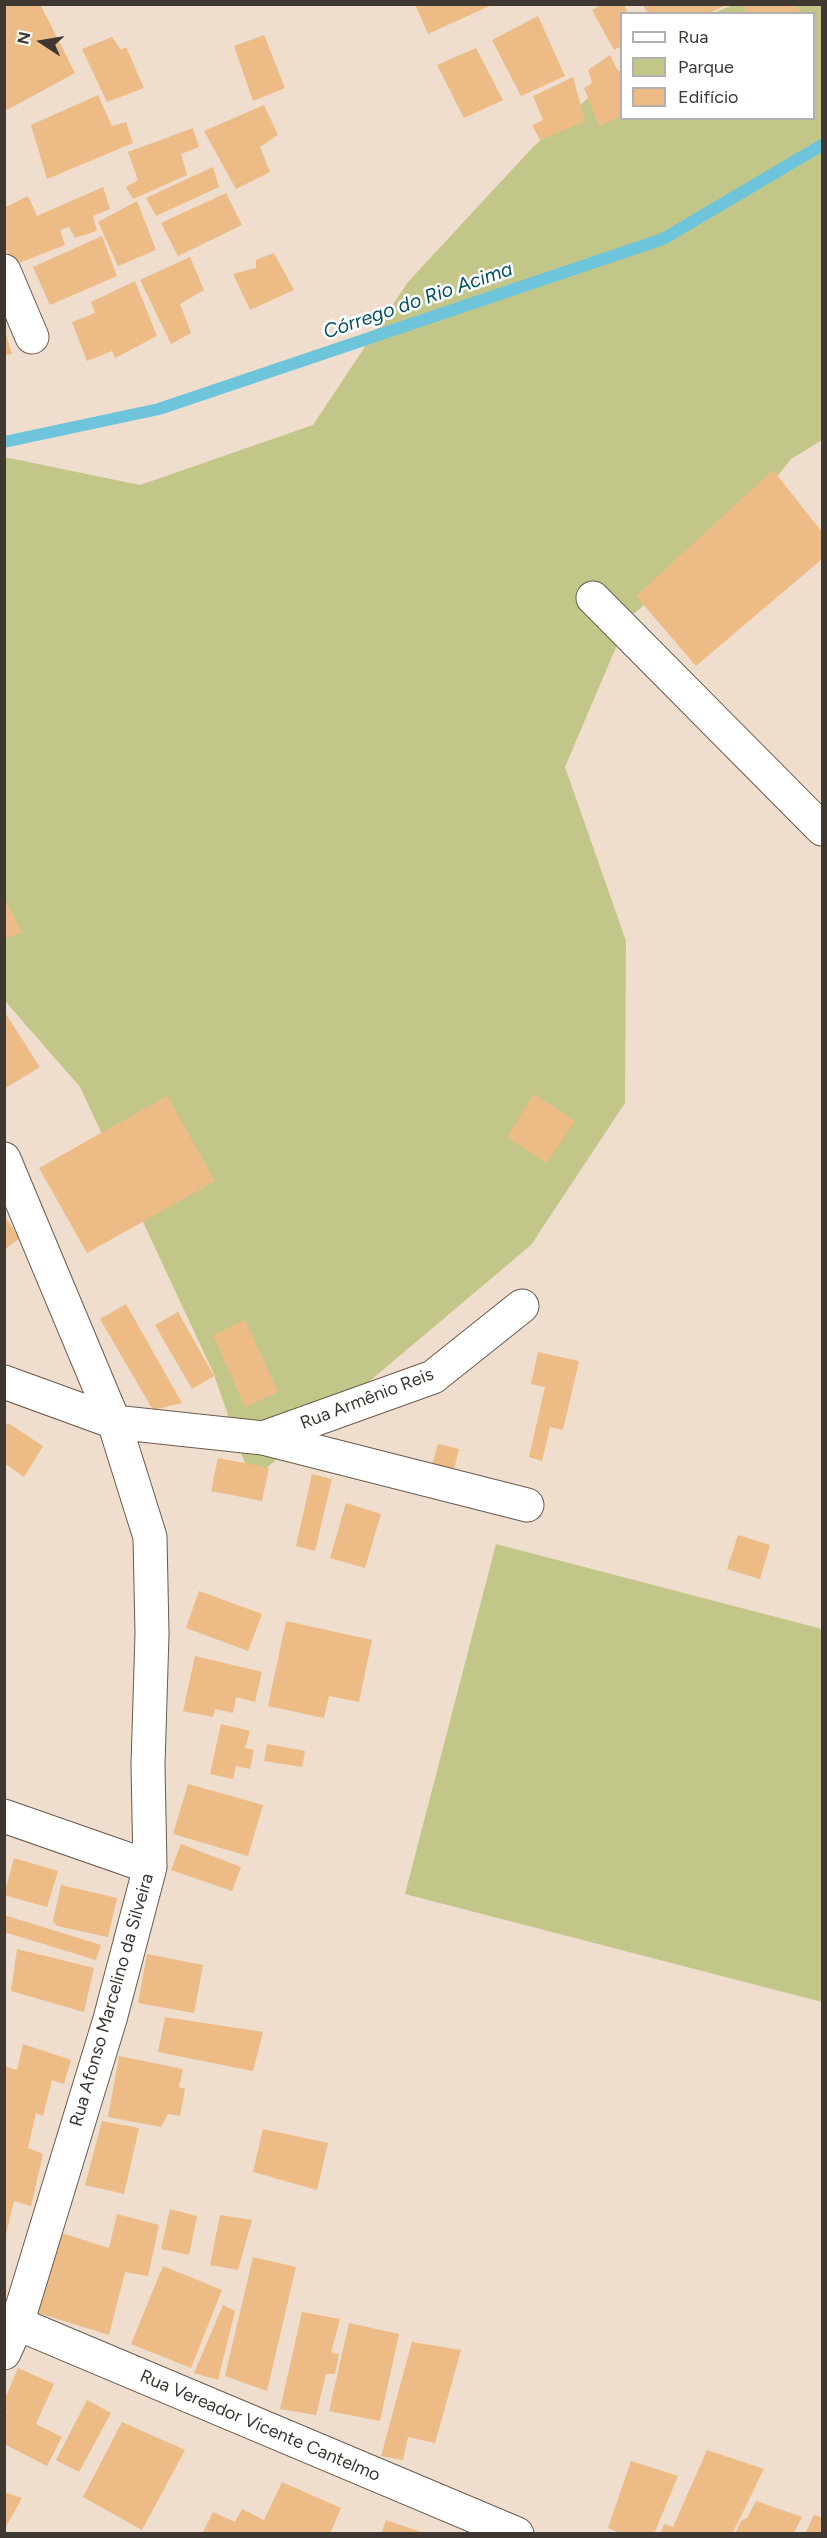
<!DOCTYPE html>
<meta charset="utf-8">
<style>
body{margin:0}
#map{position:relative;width:827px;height:2538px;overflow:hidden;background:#efddcd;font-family:Figtree,sans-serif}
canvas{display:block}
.frame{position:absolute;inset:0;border:6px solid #3f3832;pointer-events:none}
.legend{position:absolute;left:620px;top:12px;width:195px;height:108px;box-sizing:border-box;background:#fff;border:2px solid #b2afad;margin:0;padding:8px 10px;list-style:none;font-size:18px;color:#3f3832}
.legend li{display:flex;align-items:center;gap:12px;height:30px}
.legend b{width:30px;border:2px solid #b2afad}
.north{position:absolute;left:12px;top:12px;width:60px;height:60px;-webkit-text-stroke:4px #fff;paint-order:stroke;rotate:282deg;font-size:16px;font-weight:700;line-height:24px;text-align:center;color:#3f3832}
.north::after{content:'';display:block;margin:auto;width:21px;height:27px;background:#3f3832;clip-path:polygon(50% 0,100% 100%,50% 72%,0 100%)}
</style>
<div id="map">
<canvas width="827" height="2538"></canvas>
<div class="frame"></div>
<ul class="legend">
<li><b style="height:8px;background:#fff"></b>Rua</li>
<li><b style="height:16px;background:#c3c689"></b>Parque</li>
<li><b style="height:16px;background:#edbb86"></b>Edifício</li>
</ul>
<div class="north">N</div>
</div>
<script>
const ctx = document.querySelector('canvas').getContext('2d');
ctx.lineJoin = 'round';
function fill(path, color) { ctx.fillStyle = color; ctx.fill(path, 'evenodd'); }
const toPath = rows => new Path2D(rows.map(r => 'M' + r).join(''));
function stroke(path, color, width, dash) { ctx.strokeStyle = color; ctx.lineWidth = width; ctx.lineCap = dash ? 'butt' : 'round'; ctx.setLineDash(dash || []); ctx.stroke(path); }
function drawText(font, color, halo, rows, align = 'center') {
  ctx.font = font + ' Figtree,sans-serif'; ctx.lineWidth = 5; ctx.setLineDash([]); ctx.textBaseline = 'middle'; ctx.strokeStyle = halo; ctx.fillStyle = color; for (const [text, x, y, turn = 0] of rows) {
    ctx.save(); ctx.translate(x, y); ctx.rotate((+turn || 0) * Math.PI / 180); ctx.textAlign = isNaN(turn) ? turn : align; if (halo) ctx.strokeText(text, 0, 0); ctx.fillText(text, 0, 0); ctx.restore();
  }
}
const green = toPath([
 [733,5,822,5,822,440,791,459,747,514,628,619,565,767,626,941,625,1103,531,1245,251,1481,213,1372,80,1087,5,1001,4,457,140,485,313,425,408,282,533,147,621,69,622,118,814,118,814,14,713,13],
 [496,1544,822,1629,822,2002,405,1894]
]);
const stream = toPath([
 [4,442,159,409,663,239,822,145]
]);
const building = toPath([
 [4,4,40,4,75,73,7,110,4,103],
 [415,4,494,4,428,34],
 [602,4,624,4,628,14,622,14,622,46,614,50,592,10],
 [744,4,794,4,802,14,746,14],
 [643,5,726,5,708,14,648,14],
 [538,16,565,76,521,96,492,40],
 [264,35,285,88,253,101,234,46],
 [112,37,121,50,126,47,144,88,107,102,82,49],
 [476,48,503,100,464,118,437,65],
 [610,55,622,79,622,115,599,127,584,88,592,83,588,70],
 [573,77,585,121,540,140,532,125,543,120,533,96],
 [98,95,112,126,126,122,133,143,47,179,31,125],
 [264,105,278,135,260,147,270,172,236,189,204,131],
 [193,128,199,147,181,154,187,175,133,199,126,187,138,180,128,152],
 [213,167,219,187,156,216,146,198],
 [103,187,110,209,93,216,97,231,75,238,69,227,60,230,65,245,14,265,4,245,4,208,28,196,37,216],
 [226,193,242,225,178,256,161,223],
 [137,201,156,250,118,266,98,222],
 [102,236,117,276,50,305,33,267],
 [274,253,294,290,250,310,233,274,256,268,256,260],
 [190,257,204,290,180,304,191,333,171,344,140,280],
 [135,281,157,336,115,358,112,351,87,361,72,322,95,313,91,302],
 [5,331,12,354,4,355,4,332],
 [773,470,822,532,822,559,696,666,636,596],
 [4,897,22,932,4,939],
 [4,1011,40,1067,4,1089],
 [534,1094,575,1121,547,1163,507,1137],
 [167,1096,215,1181,87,1253,39,1168],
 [4,1216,20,1238,4,1250],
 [126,1304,182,1403,153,1410,100,1319],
 [178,1312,214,1376,192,1389,155,1325],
 [245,1320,278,1392,245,1407,213,1335],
 [538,1352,579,1361,563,1430,550,1427,542,1461,529,1457,545,1387,531,1384],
 [8,1423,43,1446,24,1477,4,1463,4,1428],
 [438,1444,459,1449,453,1473,431,1468],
 [218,1458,269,1468,262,1501,211,1491],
 [312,1474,332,1479,315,1551,296,1546],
 [346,1503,381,1514,365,1568,330,1558],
 [738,1535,770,1545,760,1579,727,1569],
 [199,1591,262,1614,248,1651,186,1628],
 [286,1621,372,1640,359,1702,329,1696,324,1718,268,1706],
 [195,1656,262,1672,255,1702,236,1697,233,1713,215,1709,213,1717,183,1711],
 [221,1724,250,1731,245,1748,254,1750,250,1769,236,1766,233,1779,210,1774],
 [267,1744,305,1751,302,1767,264,1761],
 [188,1784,263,1805,248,1856,173,1834],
 [181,1844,241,1867,232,1891,171,1870],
 [14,1858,58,1871,47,1907,4,1895],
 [61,1885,117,1898,108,1937,57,1926,53,1921],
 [4,1915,101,1945,96,1960,4,1932],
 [17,1949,94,1968,84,2012,11,1991],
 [147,1954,203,1965,194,2013,138,2003],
 [165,2017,263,2032,253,2071,158,2052],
 [23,2044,71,2060,64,2084,52,2080,43,2116,36,2113,28,2148,43,2154,31,2206,14,2201,5,2239,4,2066,17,2070],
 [119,2056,183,2069,179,2087,185,2089,180,2116,168,2114,161,2127,108,2117],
 [102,2121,139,2128,124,2194,85,2185],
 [263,2129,328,2143,317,2190,253,2172],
 [170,2209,197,2216,189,2255,161,2249],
 [117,2214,159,2225,148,2276,125,2272,109,2335,38,2313,58,2232,109,2248],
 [220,2215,252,2220,238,2270,210,2265],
 [253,2257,296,2267,267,2391,225,2376],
 [163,2266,222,2290,191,2368,131,2344],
 [223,2305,235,2311,218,2380,194,2373],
 [302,2312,340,2319,331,2353,339,2354,335,2374,326,2374,316,2415,280,2409],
 [349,2323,399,2334,380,2421,329,2411],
 [412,2342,461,2350,435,2443,408,2437,403,2460,381,2456],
 [18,2368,54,2384,36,2424,62,2437,47,2466,4,2444,4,2420,7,2412,4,2411,4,2401],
 [87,2400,111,2413,79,2472,56,2460],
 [122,2422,185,2450,142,2530,83,2497],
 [707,2450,764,2469,732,2534,660,2534,664,2524,673,2527],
 [631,2461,678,2476,654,2534,623,2534,608,2528],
 [282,2482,341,2508,330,2534,202,2534,213,2512,235,2522,242,2509,264,2520],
 [4,2492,22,2498,4,2530],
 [756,2501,802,2517,793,2534,735,2534,741,2521,747,2518],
 [822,2513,822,2534,805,2534,814,2515,821,2517],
 [386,2520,424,2533,424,2534,381,2534]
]);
const minor = toPath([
 [4,271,32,337],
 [593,598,822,829],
 [4,1159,114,1422,150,1537,152,1634,148,1765,150,1867,110,2019,17,2324,4,2353],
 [4,1382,114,1422,263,1438,527,1505],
 [263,1438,433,1377,522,1306],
 [4,1816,150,1867],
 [4,2318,517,2534]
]);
const streetNames = [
 ["Rua Armênio Reis",367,1399,-21],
 ["Rua Afonso Marcelino da Silveira",112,2000,-74],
 ["Rua Vereador Vicente Cantelmo",260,2426,23]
];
const waterNames = [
 ["Córrego do Rio Acima",418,301,-19]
];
fill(green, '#c3c689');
stroke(stream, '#6ec5db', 12);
fill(building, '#edbb86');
stroke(minor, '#6a5b4d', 35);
stroke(minor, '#fff', 33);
drawText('18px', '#3f3832', '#fff', streetNames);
drawText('italic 20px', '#025363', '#fff', waterNames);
</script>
